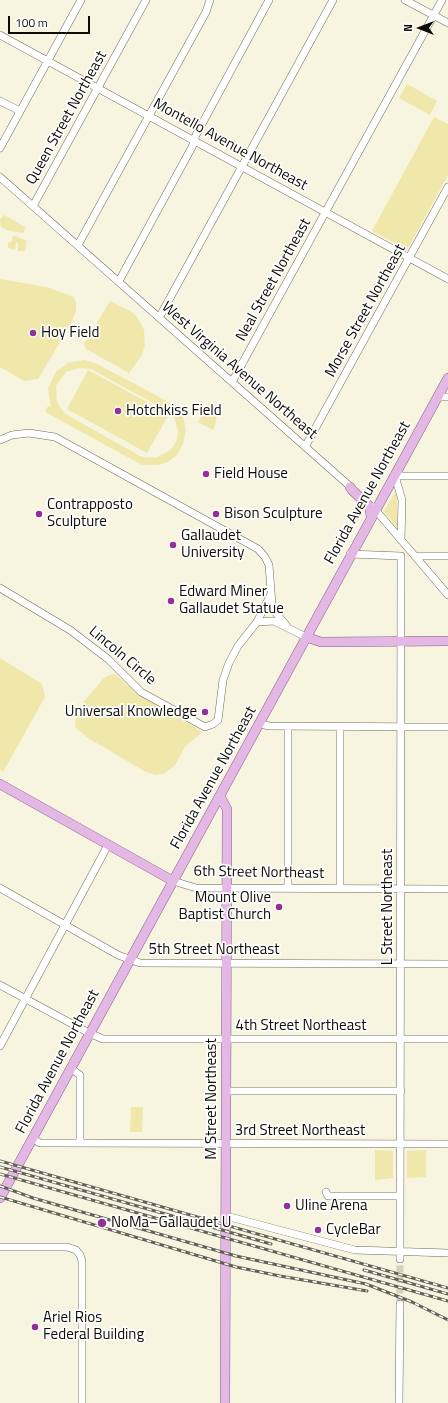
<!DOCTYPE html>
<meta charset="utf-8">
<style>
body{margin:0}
#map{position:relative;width:448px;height:1403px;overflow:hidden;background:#f7f4e0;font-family:"Titillium Web",sans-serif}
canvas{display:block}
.north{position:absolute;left:400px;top:8px;width:40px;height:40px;-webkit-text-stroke:3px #fff;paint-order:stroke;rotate:270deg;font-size:11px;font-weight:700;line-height:16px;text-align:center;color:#0c0b05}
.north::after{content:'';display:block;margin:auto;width:14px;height:18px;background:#0c0b05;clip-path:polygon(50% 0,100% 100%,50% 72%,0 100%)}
.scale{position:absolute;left:8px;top:16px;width:82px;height:18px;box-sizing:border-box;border:2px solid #0c0b05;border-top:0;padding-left:5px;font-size:12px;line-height:14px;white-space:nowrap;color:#0c0b05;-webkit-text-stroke:3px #fff;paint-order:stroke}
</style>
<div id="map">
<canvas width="448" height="1403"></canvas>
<div class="north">N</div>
<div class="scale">100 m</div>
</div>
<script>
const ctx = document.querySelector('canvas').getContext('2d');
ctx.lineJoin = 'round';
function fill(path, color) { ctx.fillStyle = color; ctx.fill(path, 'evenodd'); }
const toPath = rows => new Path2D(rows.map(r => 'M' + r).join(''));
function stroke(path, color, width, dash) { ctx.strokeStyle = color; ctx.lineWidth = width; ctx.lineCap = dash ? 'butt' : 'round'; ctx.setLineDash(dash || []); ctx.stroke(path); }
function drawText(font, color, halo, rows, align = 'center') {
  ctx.font = font + ' "Titillium Web",sans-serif'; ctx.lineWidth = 3.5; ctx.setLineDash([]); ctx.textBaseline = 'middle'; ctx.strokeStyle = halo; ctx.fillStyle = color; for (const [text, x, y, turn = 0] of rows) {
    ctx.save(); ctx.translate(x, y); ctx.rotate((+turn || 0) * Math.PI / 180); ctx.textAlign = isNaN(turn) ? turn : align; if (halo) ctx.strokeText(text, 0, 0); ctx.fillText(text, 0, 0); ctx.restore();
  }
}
const green = toPath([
 [407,84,437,101,430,115,399,98],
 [434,117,448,124,448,175,407,250,372,231],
 [4,215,25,227,24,233,9,231,1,227,0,219],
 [13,235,27,241,25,251,18,251,18,244,16,242,15,250,8,248,8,243,12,241],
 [0,279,47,287,74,297,76,303,76,310,71,324,38,379,24,381,0,367],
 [110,301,130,311,137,317,144,330,145,345,142,355,129,373,86,349,84,344],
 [84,360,95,363,137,385,170,403,178,410,183,417,186,430,183,444,177,455,168,462,158,465,142,465,45,412,48,406,51,407,48,388,56,372,68,363],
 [79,368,91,369,169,412,174,418,178,431,177,440,171,450,156,458,142,457,64,413,57,402,56,386,66,372],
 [88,370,169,414,147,453,67,409],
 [209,403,215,408,216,405,218,407,215,426,213,430,198,422],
 [395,492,397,495,397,528,384,511],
 [0,658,42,684,45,697,3,772,0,770],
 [115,674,139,695,200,730,201,733,185,747,175,765,165,773,156,775,146,772,88,738,75,727,76,716,82,704,103,679,109,675],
 [131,1107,143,1107,142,1132,130,1132],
 [375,1150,393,1151,393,1178,375,1180],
 [426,1150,426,1177,407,1178,407,1151]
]);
const minorTunnel = toPath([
 [400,1304,400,1259]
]);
const minor = toPath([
 [405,0,448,23],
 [0,35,448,279],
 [0,101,20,111],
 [0,148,81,0],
 [0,177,353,489],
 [33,206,146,0],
 [78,245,206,12,210,0],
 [119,281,192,147,196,135,269,0],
 [159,318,333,0],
 [232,382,442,0],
 [438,397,448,397],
 [0,440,12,435,29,433,55,437,258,549,265,557,269,565,272,604,276,613,286,625],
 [305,447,448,187],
 [373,507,448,595],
 [401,540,402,500,395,476,448,476],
 [350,554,401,556,400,1259],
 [415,556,448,556],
 [0,588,70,630,108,659,141,692,205,727,213,724,218,720,223,680,229,663,238,646,257,622,271,594],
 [257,622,274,621,306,637],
 [260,724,269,726,448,727],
 [173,881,196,888,448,889],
 [0,888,118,955,140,963,448,964],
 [288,888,288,727],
 [340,888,340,727],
 [0,985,89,1033,103,1039,448,1039],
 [0,1046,108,845],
 [70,1068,80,1075,80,1143],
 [226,1091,401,1091],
 [33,1139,40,1143,51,1143,448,1144],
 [326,1192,328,1196,400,1196],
 [226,1216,355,1250,448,1253],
 [0,1247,67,1247,76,1250,80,1255,82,1261,82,1403],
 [399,1403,400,1304]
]);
const major = toPath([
 [350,487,352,490,369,506,371,516],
 [306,637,321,642,448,641],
 [0,784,173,881],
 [220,796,227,809,225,1403],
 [0,1198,448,378]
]);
const rail = toPath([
 [0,1161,448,1288],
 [0,1167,271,1244],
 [0,1174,448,1301],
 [0,1186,33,1198,236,1256,366,1284,412,1302,448,1320],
 [0,1197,236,1267,280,1276,367,1291],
 [364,1270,448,1294]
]);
const markers = [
 [33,333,4,"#923098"],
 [118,411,4,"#923098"],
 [206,474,4,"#923098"],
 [39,514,4,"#923098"],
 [216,514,4,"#923098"],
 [173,545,4,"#923098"],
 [171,601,4,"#923098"],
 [205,712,4,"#923098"],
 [279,907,4,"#923098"],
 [287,1206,4,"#923098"],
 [102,1223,5,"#923098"],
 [318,1230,4,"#923098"],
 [35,1327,4,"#923098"]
];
const streetNames = [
 ["Queen Street Northeast",67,118,-61],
 ["Montello Avenue Northeast",230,145,29],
 ["Neal Street Northeast",274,280,-61],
 ["Morse Street Northeast",366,311,-61],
 ["West Virginia Avenue Northeast",239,371,41],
 ["Florida Avenue Northeast",368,493,-61],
 ["Lincoln Circle",122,656,40],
 ["Florida Avenue Northeast",214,778,-61],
 ["6th Street Northeast",259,873,1],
 ["L Street Northeast",388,907,-90],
 ["5th Street Northeast",214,950],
 ["4th Street Northeast",301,1026],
 ["Florida Avenue Northeast",58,1062,-62],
 ["M Street Northeast",212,1099,-90],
 ["3rd Street Northeast",300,1131]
];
const poiNames = [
 ["Hoy Field",41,333],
 ["Hotchkiss Field",126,411],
 ["Field House",214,474],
 ["Contrapposto",47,505],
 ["Sculpture",47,522],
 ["Bison Sculpture",224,514],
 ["Gallaudet",181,536],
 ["University",181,553],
 ["Edward Miner",179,592],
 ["Gallaudet Statue",179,609],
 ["Universal Knowledge",197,712,"right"],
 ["Mount Olive",271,898,"right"],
 ["Baptist Church",271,915,"right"],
 ["Uline Arena",295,1206],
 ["NoMa–Gallaudet U",111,1223],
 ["CycleBar",326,1230],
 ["Ariel Rios",43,1318],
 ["Federal Building",43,1335]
];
fill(green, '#f0e8aa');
stroke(minorTunnel, '#d4d1bf', 7, [7, 3.5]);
stroke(minor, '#6e6c5a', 8);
stroke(major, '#8c5c8b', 10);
stroke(minor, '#fff', 7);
stroke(major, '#e3b8e5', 9);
stroke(rail, '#636156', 3);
stroke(rail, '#fff', 1.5, [4.5]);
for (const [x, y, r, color] of markers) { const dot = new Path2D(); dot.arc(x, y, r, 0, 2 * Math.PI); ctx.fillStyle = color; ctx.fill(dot); stroke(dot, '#fff', 1.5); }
drawText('15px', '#0c0b05', '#fff', streetNames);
drawText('15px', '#0c0b05', '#fff', poiNames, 'left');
</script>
